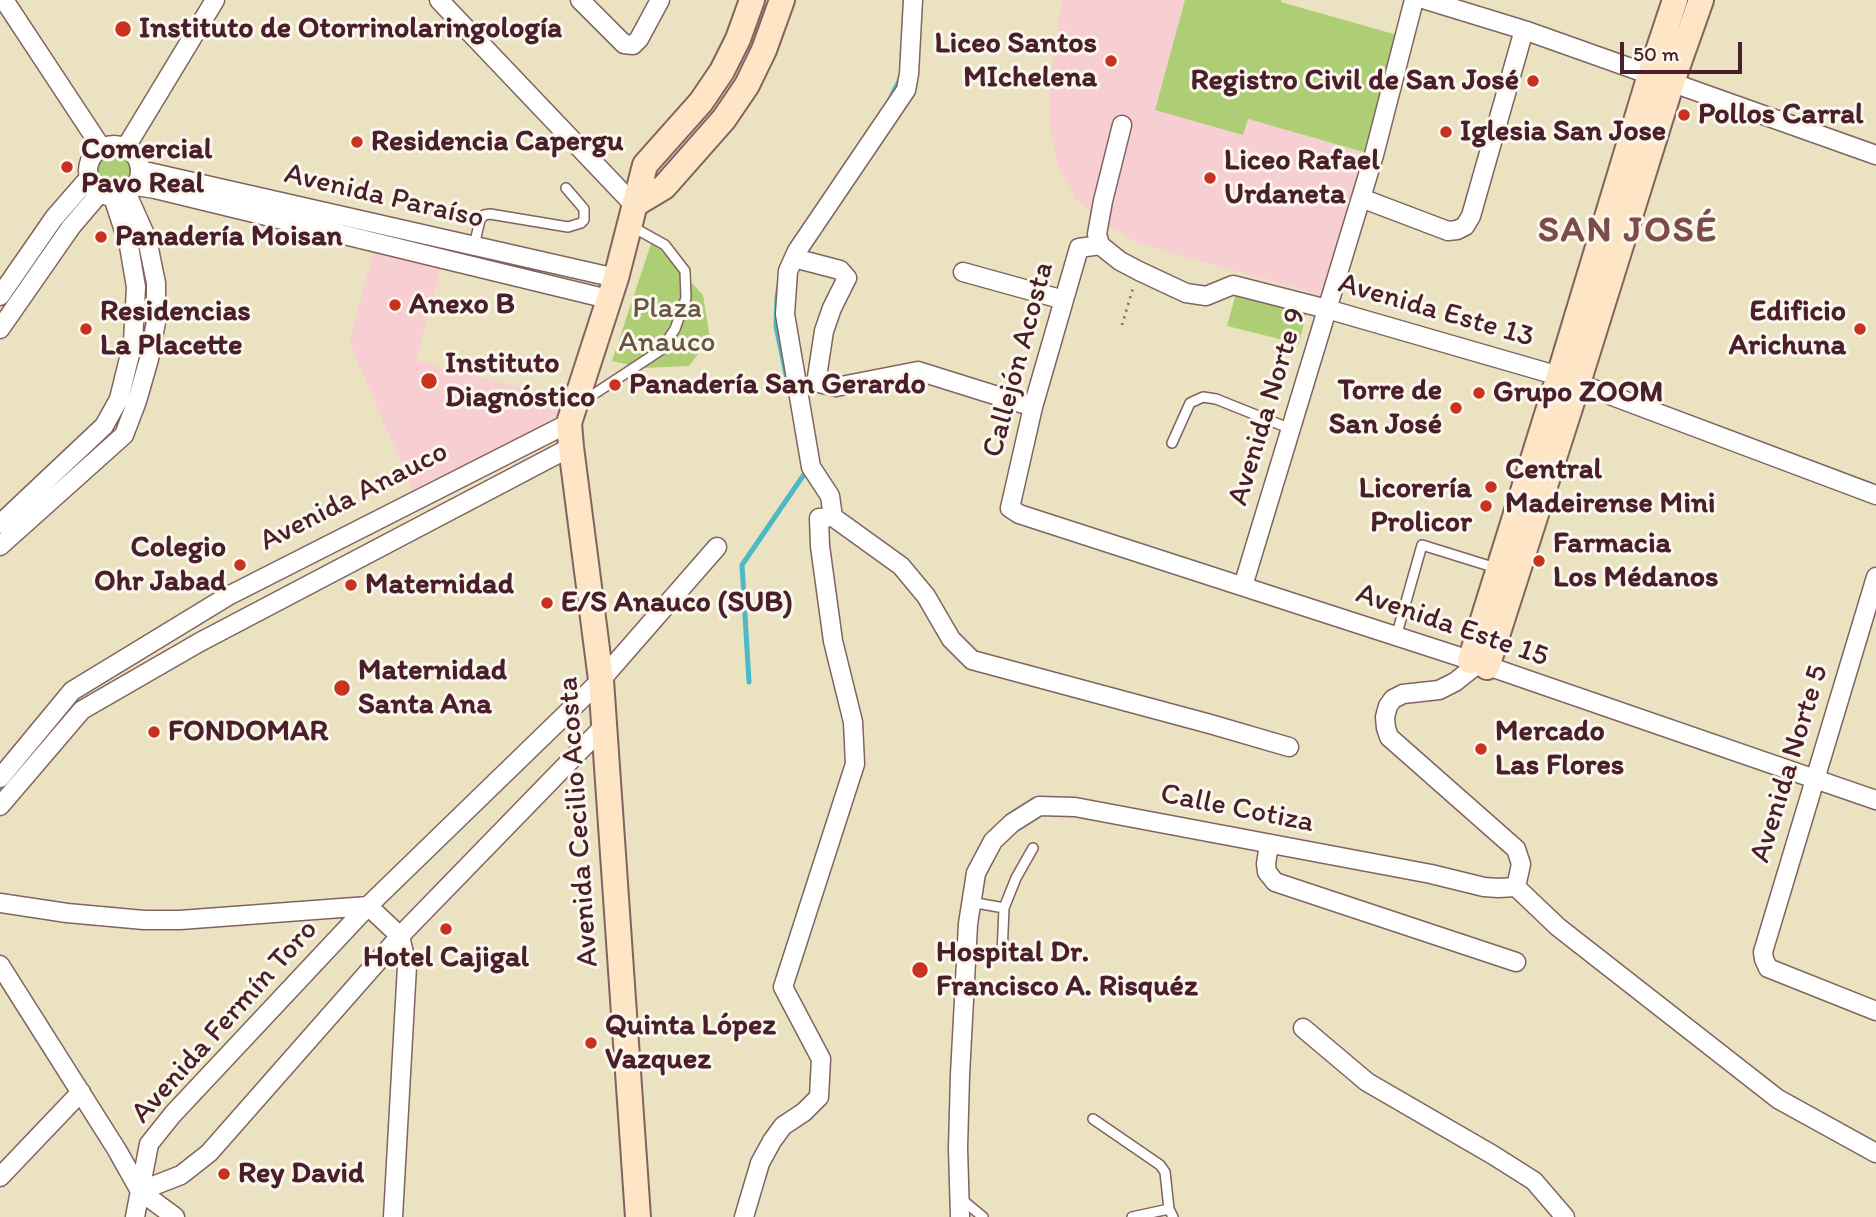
<!DOCTYPE html>
<meta charset="utf-8">
<style>
body{margin:0}
#map{position:relative;width:1876px;height:1217px;overflow:hidden;background:#eae2c0;font-family:Itim,sans-serif}
canvas{display:block}
.scale{position:absolute;left:1620px;top:42px;width:122px;height:32px;box-sizing:border-box;border:4px solid #4a1f2b;border-top:0;padding-left:9px;font-size:21px;line-height:24px;white-space:nowrap;color:#4a1f2b;-webkit-text-stroke:5px #fbf7ec;paint-order:stroke}
</style>
<div id="map">
<canvas width="1876" height="1217"></canvas>
<div class="scale">50 m</div>
</div>
<script>
const ctx = document.querySelector('canvas').getContext('2d');
ctx.lineJoin = 'round';
function fill(path, color) { ctx.fillStyle = color; ctx.fill(path, 'evenodd'); }
const toPath = rows => new Path2D(rows.map(r => 'M' + r).join(''));
function stroke(path, color, width, dash) { ctx.strokeStyle = color; ctx.lineWidth = width; ctx.lineCap = dash ? 'butt' : 'round'; ctx.setLineDash(dash || []); ctx.stroke(path); }
function drawText(font, color, halo, rows, align = 'center') {
  ctx.font = font + ' Itim,sans-serif'; ctx.lineWidth = 6; ctx.setLineDash([]); ctx.textBaseline = 'middle'; ctx.strokeStyle = halo; ctx.fillStyle = color; for (const [text, x, y, turn = 0] of rows) {
    ctx.save(); ctx.translate(x, y); ctx.rotate((+turn || 0) * Math.PI / 180); ctx.textAlign = isNaN(turn) ? turn : align; if (halo) ctx.strokeText(text, 0, 0); ctx.fillText(text, 0, 0); ctx.restore();
  }
}
const built = toPath([
 [1062,0,1185,0,1177,35,1242,135,1247,119,1363,152,1321,295,1136,243,1104,224,1076,200,1057,164,1050,127,1049,87],
 [374,250,441,267,416,360,568,401,550,422,413,490,349,342]
]);
const green = toPath([
 [1185,0,1281,0,1281,2,1404,37,1374,155,1248,119,1243,135,1155,110],
 [112,148,127,152,132,157,136,164,136,172,135,180,117,194,96,186,90,173,93,159,98,153],
 [652,241,703,295,710,338,689,366,643,368,612,361],
 [1236,293,1307,311,1299,344,1227,326]
]);
const stream = toPath([
 [891,97,901,77],
 [779,285,777,297,776,326,789,389],
 [749,682,742,565,807,470]
]);
const path = toPath([
 [1122,325,1133,288]
]);
const lane = toPath([
 [474,246,480,220,484,215,490,214,568,227,581,223,584,220,584,209,566,188],
 [582,402,661,350,675,329,686,298,685,271,665,245,631,226],
 [1172,443,1190,403,1203,397,1216,399,1291,429],
 [1396,637,1422,545,1496,568],
 [971,902,1004,908],
 [1002,955,1004,908,1016,878,1033,848],
 [1093,1119,1160,1165,1165,1172,1169,1209,1173,1217],
 [960,1198,983,1217],
 [1132,1217,1169,1209]
]);
const street = toPath([
 [4,0,101,147],
 [439,0,634,205],
 [580,0,624,44,633,45,639,39,660,0],
 [1426,0,1524,30,1876,155],
 [1122,125,1103,201,1097,234,1100,245,1120,261,1139,271,1186,293,1206,296,1233,285,1327,309,1559,376,1876,495],
 '88 171a26 26 0 1 1 52 0a26 26 0 1 1-52 0Z',
 [126,147,215,0],
 [140,170,616,278],
 [136,186,155,189,608,299],
 [1361,198,1448,231,1457,230,1465,226,1471,216,1524,30],
 [1100,245,1079,248,1033,407,1010,508,1019,514,1479,663,1876,800],
 [794,258,840,270,847,278,832,308,824,331,817,377,819,383,836,387,918,371,1033,407],
 [963,272,1064,300],
 [0,296,54,218,88,179],
 [0,329,71,227,100,193],
 [833,517,830,496,811,467,785,314,788,271,797,251,906,90,909,74,913,0],
 [0,524,104,426,119,399,133,342,136,287,129,246,113,197],
 [0,546,124,435,137,401,149,359,156,322,156,283,147,239,127,194],
 [1876,577,1763,952,1764,959,1768,968,1876,1011],
 [1243,586,1374,155,1414,0],
 [1479,663,1455,682,1439,690,1403,694,1393,699,1388,706,1385,717,1386,728,1389,737,1516,849,1521,864,1516,887],
 [0,778,72,691,228,596,569,423],
 [0,806,82,710,200,642,571,447],
 [1269,844,1266,864,1267,872,1275,882,1516,962],
 [1516,887,1558,927,1778,1099,1876,1153],
 [0,903,67,913,144,920,180,920,368,906,400,936,407,966,393,1217],
 [0,965,117,1150,140,1191,175,1217],
 [1303,1028,1367,1082,1493,1155,1534,1181,1565,1217],
 [0,1177,81,1092],
 [140,1191,181,1175,209,1153,400,936,604,726],
 [135,1217,149,1144,173,1114,368,906,601,680,717,547],
 [744,1217,760,1163,772,1141,783,1126,804,1112,819,1097,821,1059,783,987,855,764,853,722,833,641,820,546,819,518,833,517,901,566,926,596,951,639,972,660,1210,724,1289,747],
 [960,1217,958,1148,960,1075,968,924,976,873,993,841,1012,823,1039,806,1075,807,1431,874,1484,887,1498,888,1516,887]
]);
const secondary = toPath([
 [634,205,664,187,724,119,747,85,764,50,782,0],
 [1470,661,1559,376,1650,75,1675,0],
 [1487,667,1578,383,1672,82,1701,0],
 [638,1217,601,680,571,447,569,423,616,278,645,165,701,102,722,71,738,39,752,0]
]);
const markers = [
 [123,29,9,"#c8321e"],
 [1111,61,7,"#c8321e"],
 [1533,81,7,"#c8321e"],
 [1684,115,7,"#c8321e"],
 [1446,132,7,"#c8321e"],
 [357,142,7,"#c8321e"],
 [67,167,7,"#c8321e"],
 [1210,178,7,"#c8321e"],
 [101,237,7,"#c8321e"],
 [395,305,7,"#c8321e"],
 [86,329,7,"#c8321e"],
 [1860,329,7,"#c8321e"],
 [429,381,9,"#c8321e"],
 [615,385,7,"#c8321e"],
 [1479,393,7,"#c8321e"],
 [1456,408,7,"#c8321e"],
 [1491,487,7,"#c8321e"],
 [1486,506,7,"#c8321e"],
 [1539,561,7,"#c8321e"],
 [240,565,7,"#c8321e"],
 [351,585,7,"#c8321e"],
 [547,603,7,"#c8321e"],
 [342,688,9,"#c8321e"],
 [154,732,7,"#c8321e"],
 [1481,749,7,"#c8321e"],
 [446,929,7,"#c8321e"],
 [920,970,9,"#c8321e"],
 [591,1043,7,"#c8321e"],
 [224,1174,7,"#c8321e"]
];
const poiNames = [
 ["Instituto de Otorrinolaringología",139,29],
 ["Liceo Santos",1097,44,"right"],
 ["MIchelena",1097,78,"right"],
 ["Registro Civil de San José",1519,81,"right"],
 ["Pollos Carral",1698,115],
 ["Iglesia San Jose",1460,132],
 ["Residencia Capergu",371,142],
 ["Comercial",81,150],
 ["Pavo Real",81,184],
 ["Liceo Rafael",1224,161],
 ["Urdaneta",1224,195],
 ["Panadería Moisan",115,237],
 ["Anexo B",409,305],
 ["Residencias",100,312],
 ["La Placette",100,346],
 ["Edificio",1846,312,"right"],
 ["Arichuna",1846,346,"right"],
 ["Instituto",445,364],
 ["Diagnóstico",445,398],
 ["Panadería San Gerardo",629,385],
 ["Torre de",1442,391,"right"],
 ["San José",1442,425,"right"],
 ["Grupo ZOOM",1493,393],
 ["Central",1505,470],
 ["Madeirense Mini",1505,504],
 ["Licorería",1472,489,"right"],
 ["Prolicor",1472,523,"right"],
 ["Farmacia",1553,544],
 ["Los Médanos",1553,578],
 ["Colegio",226,548,"right"],
 ["Ohr Jabad",226,582,"right"],
 ["Maternidad",365,585],
 ["E/S Anauco (SUB)",561,603],
 ["Maternidad",358,671],
 ["Santa Ana",358,705],
 ["FONDOMAR",168,732],
 ["Mercado",1495,732],
 ["Las Flores",1495,766],
 ["Hospital Dr.",936,953],
 ["Francisco A. Risquéz",936,987],
 ["Hotel Cajigal",446,958,"center"],
 ["Quinta López",605,1026],
 ["Vazquez",605,1060],
 ["Rey David",238,1174]
];
const streetNames = [
 ["Avenida Paraíso",384,197,13],
 ["Avenida Este 13",1436,311,16],
 ["Callejón Acosta",1019,360,-75],
 ["Avenida Norte 9",1268,407,-73],
 ["Avenida Anauco",354,497,-27],
 ["Avenida Este 15",1452,626,19],
 ["Avenida Norte 5",1790,764,-73],
 ["Calle Cotiza",1237,809,11],
 ["Avenida Cecilio Acosta",579,822,-94],
 ["Avenida Fermín Toro",225,1022,-48]
];
const parkNames = [
 ["Plaza",667,309],
 ["Anauco",667,343]
];
const districtNames = [
 ["SAN JOSÉ",1628,232]
];
fill(built, '#f7cfd3');
fill(green, '#aece76');
stroke(stream, '#4cb9c6', 5);
stroke(lane, '#82635f', 12);
stroke(street, '#82635f', 21);
stroke(secondary, '#82635f', 28);
stroke(path, '#82635f', 2.5, [2, 5]);
stroke(lane, '#fff', 9);
stroke(street, '#fff', 18);
stroke(secondary, '#fde5c5', 24);
for (const [x, y, r, color] of markers) { const dot = new Path2D(); dot.arc(x, y, r, 0, 2 * Math.PI); ctx.fillStyle = color; ctx.fill(dot); stroke(dot, '#fbf7ec', 2.5); }
drawText('bold 30px', '#4a1f2b', '#fbf7ec', poiNames, 'left');
drawText('30px', '#4a1f2b', '#fbf7ec', streetNames);
drawText('30px', '#685442', '#fbf7ec', parkNames);
ctx.letterSpacing = '2px';
drawText('bold 37px', '#7c4b4c', '#fbf7ec', districtNames);
ctx.letterSpacing = '0px';
</script>
